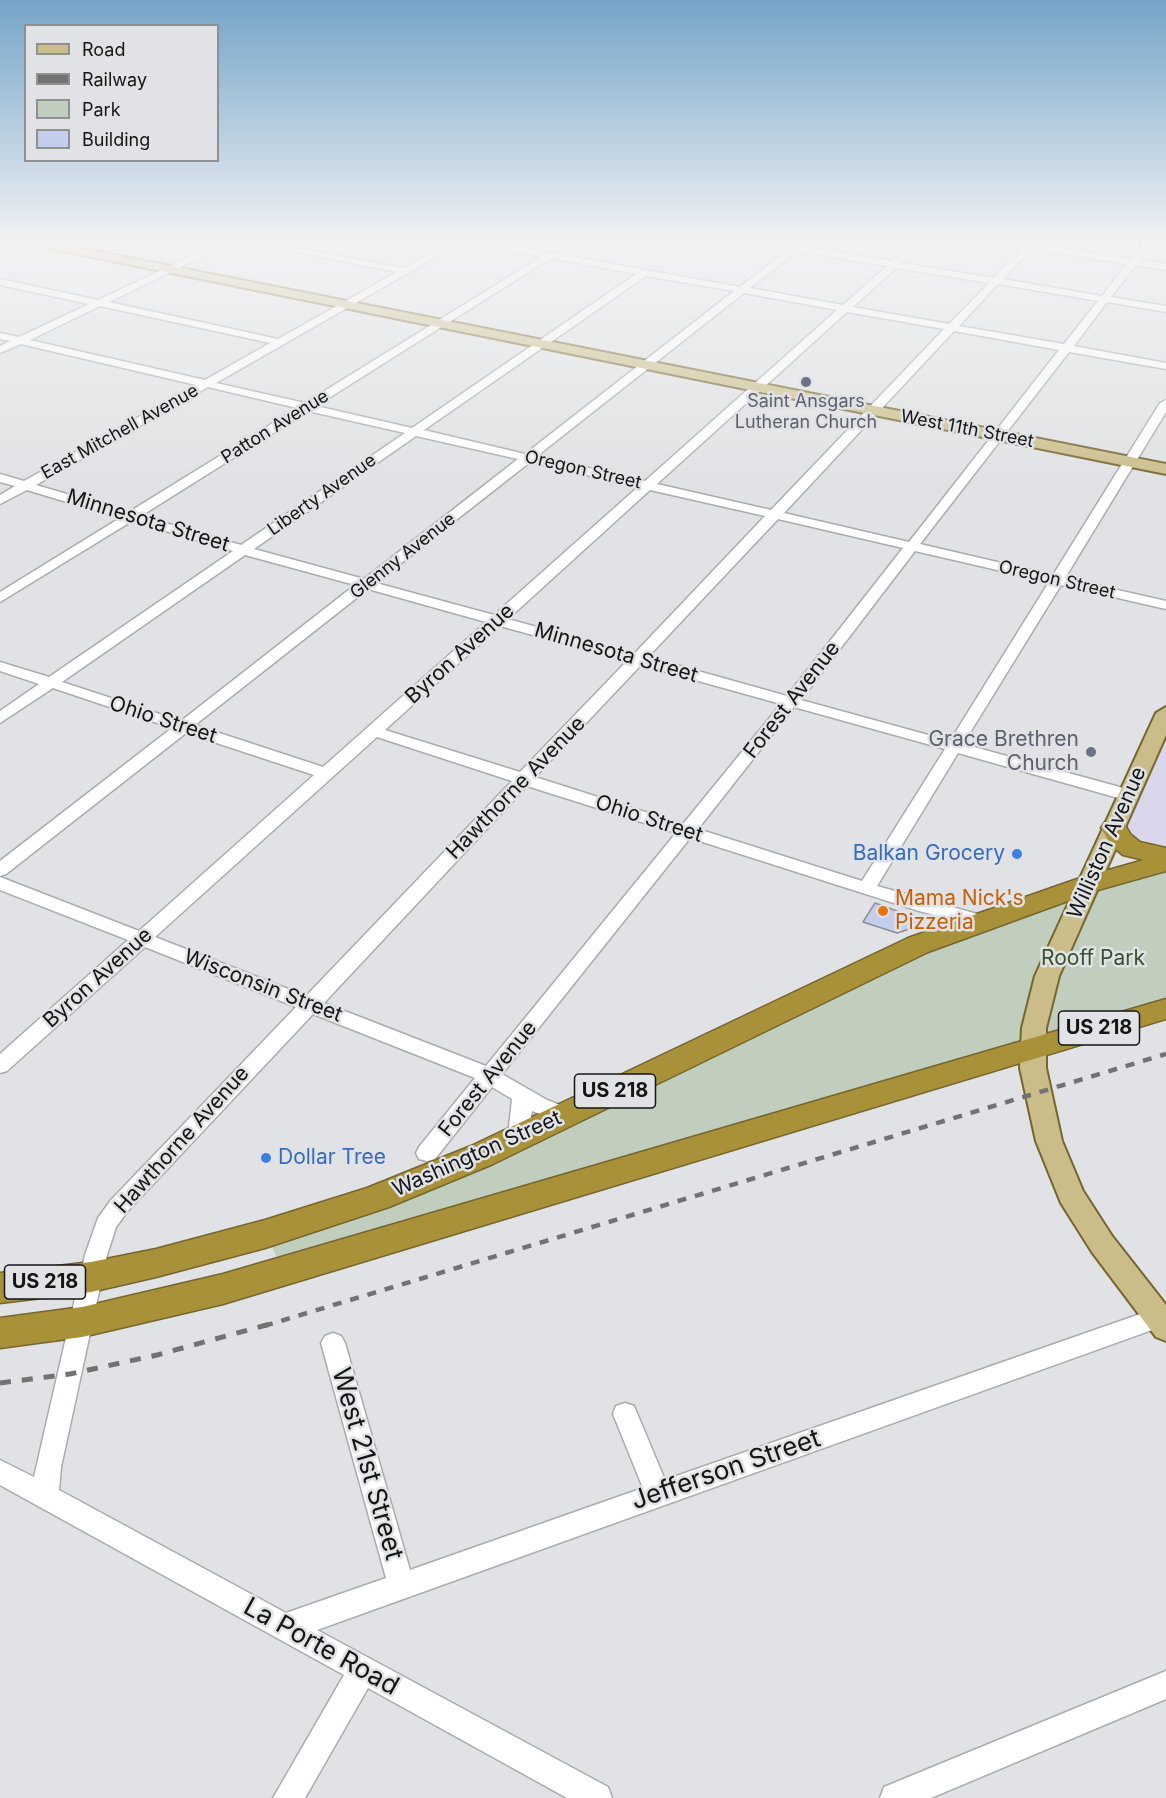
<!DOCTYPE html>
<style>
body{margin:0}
#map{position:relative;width:1166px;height:1798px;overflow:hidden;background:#e1e2e5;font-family:Inter,sans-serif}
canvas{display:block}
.legend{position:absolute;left:24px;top:24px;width:195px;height:138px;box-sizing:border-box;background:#e1e2e5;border:2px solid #8f9092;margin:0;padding:8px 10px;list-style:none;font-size:18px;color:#141516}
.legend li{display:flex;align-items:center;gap:12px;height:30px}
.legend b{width:30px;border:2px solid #8f9092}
</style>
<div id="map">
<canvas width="1166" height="1798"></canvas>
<ul class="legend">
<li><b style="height:8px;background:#cbbd89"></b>Road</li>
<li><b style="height:8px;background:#717274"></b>Railway</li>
<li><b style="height:16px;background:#c1cebd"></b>Park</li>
<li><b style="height:16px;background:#c4cdec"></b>Building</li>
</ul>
</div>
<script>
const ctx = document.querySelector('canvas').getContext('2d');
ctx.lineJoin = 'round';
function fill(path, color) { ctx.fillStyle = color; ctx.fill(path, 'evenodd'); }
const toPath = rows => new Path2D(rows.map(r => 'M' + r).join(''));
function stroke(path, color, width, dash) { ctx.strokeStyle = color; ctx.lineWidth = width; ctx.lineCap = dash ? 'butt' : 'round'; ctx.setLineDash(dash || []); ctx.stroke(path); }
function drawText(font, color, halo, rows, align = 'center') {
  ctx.font = font + ' Inter,sans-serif'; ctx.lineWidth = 5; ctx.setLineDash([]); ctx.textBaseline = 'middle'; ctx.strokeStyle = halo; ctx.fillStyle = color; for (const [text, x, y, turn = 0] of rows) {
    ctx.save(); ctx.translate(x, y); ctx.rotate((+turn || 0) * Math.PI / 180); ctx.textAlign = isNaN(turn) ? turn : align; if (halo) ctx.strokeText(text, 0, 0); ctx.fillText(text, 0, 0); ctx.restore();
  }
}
const industrial = toPath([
 [1166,713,1166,849,1114,828]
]);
const green = toPath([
 [1166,864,1166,1013,284,1271,265,1234,378,1198,857,974]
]);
const building = toPath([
 [875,903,919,919,913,928,897,933,863,922,875,903]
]);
const minor = toPath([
 [223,241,235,241,109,302,278,339,397,272,241,241,260,241,404,268,452,241,464,241,216,383,305,403,541,257,465,241,485,241,740,287,788,250,747,241,794,245,799,241,810,241,804,247,892,261,915,241,925,241,901,263,994,278,1022,248,991,241,1039,241,1036,244,1131,259,1145,241,1155,241,1140,260,1166,264,1166,270,1136,265,1111,297,1166,306,1166,312,1107,302,1074,346,1166,363,1166,369,1069,352,920,544,1053,575,1160,403,1166,400,1166,412,1065,578,1166,601,1166,609,1061,585,963,744,1134,791,1136,795,1134,799,1122,799,958,753,877,886,988,917,991,921,988,925,982,927,919,911,690,838,502,1074,547,1100,570,1109,573,1115,570,1121,563,1123,532,1111,526,1142,519,1144,512,1142,508,1136,512,1099,492,1087,435,1159,427,1161,419,1159,416,1153,419,1147,475,1078,313,1014,127,1212,116,1227,107,1255,61,1467,59,1490,286,1613,386,1578,321,1343,325,1336,333,1333,341,1336,345,1343,410,1570,643,1488,613,1414,616,1406,625,1403,634,1406,665,1480,1166,1305,1166,1325,317,1630,608,1787,612,1798,567,1798,368,1688,305,1798,273,1798,344,1675,0,1485,0,1460,34,1477,85,1255,98,1218,111,1200,296,1007,145,947,7,1071,0,1073,0,1054,128,940,0,890,0,877,139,931,314,775,186,733,6,874,0,876,0,861,172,728,53,688,0,723,0,711,39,684,0,671,0,662,49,677,233,551,132,521,0,602,0,592,120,518,27,490,0,504,0,495,15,486,0,482,0,474,24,481,196,385,21,344,0,353,0,346,10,341,0,339,0,333,19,337,89,304,0,285,0,279,98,300,223,241],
 [1031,249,1127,264,1102,296,1003,279,1031,249],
 [798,251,887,266,843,305,750,288,798,251],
 [551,258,636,274,412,428,316,406,551,258],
 [896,268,989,283,949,324,853,307,896,268],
 [646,276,734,291,525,454,424,430,646,276],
 [998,284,1098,301,1064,344,959,326,998,284],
 [744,293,837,310,645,481,537,456,744,293],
 [100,306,270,343,205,380,30,340,100,306],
 [847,312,944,329,771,510,657,484,847,312],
 [954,331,1059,350,909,542,784,513,954,331],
 [208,387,297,408,129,512,36,485,208,387],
 [308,411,405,433,241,545,141,516,308,411],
 [416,436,518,459,364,579,254,549,416,436],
 [530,462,638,487,494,615,376,583,530,462],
 [650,490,765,516,634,654,508,619,650,490],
 [778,519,903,548,787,696,648,657,778,519],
 [915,551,1049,582,950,741,801,700,915,551],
 [245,555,355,585,181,721,62,682,245,555],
 [368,589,486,622,323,767,195,725,368,589],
 [500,626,627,661,520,772,385,730,500,626],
 [641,665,781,704,683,824,535,777,641,665],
 [794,707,945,749,862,881,698,829,794,707],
 [377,737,512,781,306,996,155,937,377,737],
 [527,786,676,833,486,1066,324,1003,527,786],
 [1166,1671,1166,1699,931,1798,880,1798,884,1787,1166,1671]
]);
const major = toPath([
 [22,241,45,241,1166,464,1166,474,28,244,22,241],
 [1166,707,1166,735,1059,976,1046,1028,1046,1068,1062,1141,1083,1191,1112,1236,1166,1305,1166,1341,1156,1337,1092,1252,1061,1203,1036,1141,1020,1068,1022,1028,1035,976,1156,713,1166,707]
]);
const highway = toPath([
 [1114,820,1123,822,1131,835,1140,842,1166,848,1166,871,1098,890,928,952,493,1164,389,1207,265,1248,156,1277,91,1292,0,1303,0,1273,91,1262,156,1249,265,1220,367,1188,471,1146,908,938,1080,878,1144,860,1123,855,1112,846,1101,828,1105,822,1114,820],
 [1166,999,1166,1019,223,1304,82,1337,0,1348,0,1318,82,1307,223,1274,1166,999]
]);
const railFar1 = toPath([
 [264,1326,1166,1054]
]);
const rail = toPath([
 [0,1383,70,1374,157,1355,270,1324]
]);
const markers = [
 [806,382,6,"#6b7280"],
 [1091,752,6,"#6b7280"],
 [1017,854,6,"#3f7fe0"],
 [883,911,6,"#e8710a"],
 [266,1158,6,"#3f7fe0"]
];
const farWorshipnames = [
 ["Saint Ansgars",806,402],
 ["Lutheran Church",806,423]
];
const farStreetnames = [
 ["Patton Avenue",275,427,-32],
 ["West 11th Street",967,429,11],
 ["East Mitchell Avenue",120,432,-29],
 ["Oregon Street",583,470,13],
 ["Liberty Avenue",322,495,-35],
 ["Glenny Avenue",403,556,-38],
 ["Oregon Street",1057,580,13]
];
const shields = [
 [1099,1028,81],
 [615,1091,81],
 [45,1282,81]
];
const shieldNames = [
 ["US 218",1099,1028],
 ["US 218",615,1091],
 ["US 218",45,1282]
];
const streetNames = [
 ["Minnesota Street",148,521,17],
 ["Minnesota Street",616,653,16],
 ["Byron Avenue",460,654,-42],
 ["Forest Avenue",792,700,-52],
 ["Ohio Street",163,720,18],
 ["Hawthorne Avenue",516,788,-46],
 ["Ohio Street",649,819,18],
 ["Williston Avenue",1107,843,-66],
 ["Byron Avenue",98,978,-42],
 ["Wisconsin Street",263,986,21],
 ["Forest Avenue",488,1079,-51],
 ["Hawthorne Avenue",182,1140,-48],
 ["Washington Street",477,1154,-24]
];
const worshipNames = [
 ["Grace Brethren",1079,740],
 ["Church",1079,764]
];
const shopNames = [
 ["Balkan Grocery",1005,854],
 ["Dollar Tree",278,1158,"left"]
];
const foodNames = [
 ["Mama Nick's",895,899],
 ["Pizzeria",895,923]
];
const parkNames = [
 ["Rooff Park",1093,959]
];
const nearStreetnames = [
 ["West 21st Street",367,1464,74],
 ["Jefferson Street",726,1470,-19],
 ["La Porte Road",321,1647,29]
];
fill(industrial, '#d9d5eb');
fill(green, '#c1cebd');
fill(building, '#c4cdec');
stroke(building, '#8e8f92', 1.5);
stroke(minor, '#aaabad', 3);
stroke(major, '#75662d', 4);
stroke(highway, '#75662d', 3);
fill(minor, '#fff');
fill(major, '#cbbd89');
fill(highway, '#a9913a');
stroke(railFar1, '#717274', 4.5, [9, 9]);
stroke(rail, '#717274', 5, [11, 11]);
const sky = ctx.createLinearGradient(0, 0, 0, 493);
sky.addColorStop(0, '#74a4c8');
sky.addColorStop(0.49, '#f2f2f3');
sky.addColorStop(1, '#f2f2f300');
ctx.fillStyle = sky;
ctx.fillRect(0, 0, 1166, 493);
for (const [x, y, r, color] of markers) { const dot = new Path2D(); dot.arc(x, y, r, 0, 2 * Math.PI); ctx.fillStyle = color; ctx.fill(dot); stroke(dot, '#e1e2e5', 2); }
drawText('18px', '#5b616d', '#e1e2e5', farWorshipnames);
drawText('18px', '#141516', '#e1e2e5', farStreetnames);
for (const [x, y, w] of shields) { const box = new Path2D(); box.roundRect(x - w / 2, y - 17, w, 34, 4.5); ctx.fillStyle = '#e1e2e5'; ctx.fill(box); stroke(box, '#141516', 1.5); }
drawText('bold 20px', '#141516', null, shieldNames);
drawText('21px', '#141516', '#e1e2e5', streetNames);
drawText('21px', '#5b616d', '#e1e2e5', worshipNames, 'right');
drawText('21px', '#366cbe', '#e1e2e5', shopNames, 'right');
drawText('21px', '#c56008', '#e1e2e5', foodNames, 'left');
drawText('21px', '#35542b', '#e1e2e5', parkNames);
drawText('26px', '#141516', '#e1e2e5', nearStreetnames);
</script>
